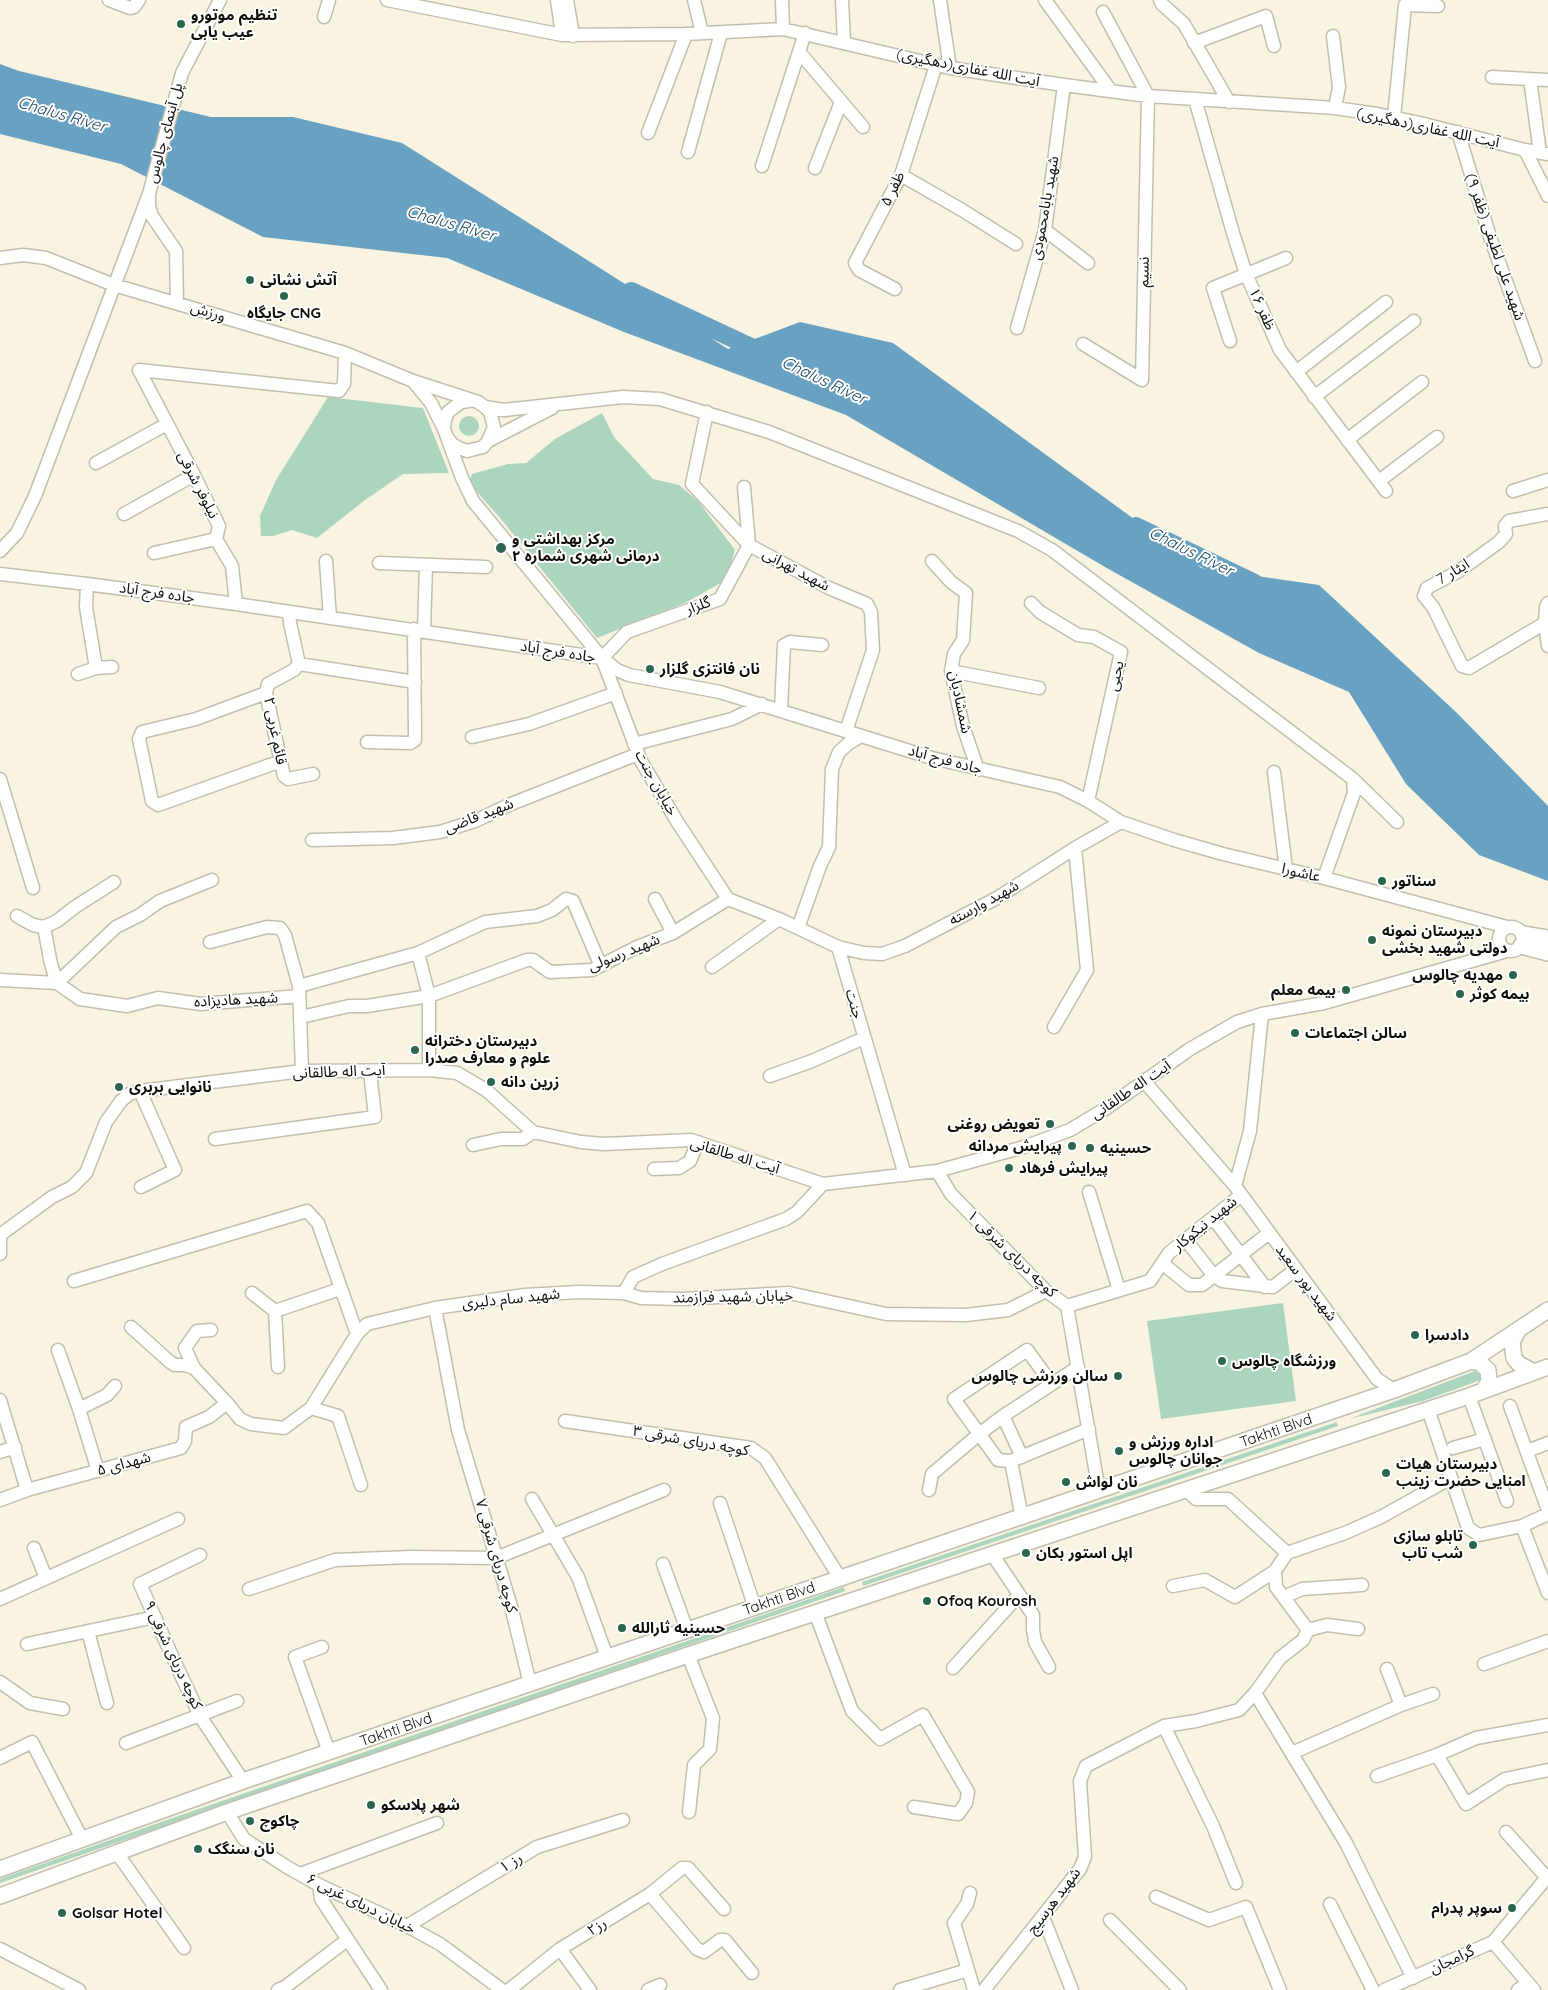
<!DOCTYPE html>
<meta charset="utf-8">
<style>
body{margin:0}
canvas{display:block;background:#f9f4e2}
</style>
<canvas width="1548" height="1990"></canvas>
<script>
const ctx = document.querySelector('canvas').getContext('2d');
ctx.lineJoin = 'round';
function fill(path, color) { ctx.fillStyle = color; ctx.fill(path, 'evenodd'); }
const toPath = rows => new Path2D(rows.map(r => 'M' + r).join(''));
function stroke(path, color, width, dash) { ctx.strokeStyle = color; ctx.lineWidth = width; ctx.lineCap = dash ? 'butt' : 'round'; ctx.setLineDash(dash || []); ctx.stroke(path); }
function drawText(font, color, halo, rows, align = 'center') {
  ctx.font = font + ' Quicksand,"Noto Sans Arabic",sans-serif'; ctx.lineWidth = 4; ctx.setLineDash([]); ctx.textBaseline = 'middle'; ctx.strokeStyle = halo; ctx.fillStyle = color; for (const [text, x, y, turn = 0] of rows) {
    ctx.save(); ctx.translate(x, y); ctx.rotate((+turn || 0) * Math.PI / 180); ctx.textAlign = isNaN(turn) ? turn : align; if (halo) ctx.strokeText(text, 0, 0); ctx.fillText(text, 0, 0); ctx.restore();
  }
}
const green = toPath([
 [328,397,423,408,449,473,403,474,365,500,317,538,292,530,273,536,261,536,260,516,276,480],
 [602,413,614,437,653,479,679,485,698,501,735,550,726,580,687,602,597,638,501,519,469,483,472,474,508,464,526,463,555,439],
 '459 426a10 10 0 1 1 20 0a10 10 0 1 1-20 0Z',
 [1283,1303,1296,1401,1161,1419,1147,1321],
 [1475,1371,1481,1374,1481,1378,1478,1381,1423,1401,1349,1419],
 [1337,1422,1338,1426,863,1586,862,1582],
 [844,1587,845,1591,0,1883,0,1879,161,1822]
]);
const water = toPath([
 [0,64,19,71,211,117,293,117,402,143,728,349,800,322,893,343,1201,568,1319,585,1457,713,1548,806,1548,881,1479,855,1406,784,1349,692,1259,653,1105,567,846,415,624,332,447,258,263,237,121,164,0,134]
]);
const river = toPath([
 [631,291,766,354],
 [1136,526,1255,583]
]);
const minor = toPath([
 [109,0,130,8,134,7,139,0],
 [387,0,562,35,686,34,783,29,950,68,1064,85,1148,96,1335,108,1377,114,1420,123,1525,150,1548,154],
 [557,0,562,35],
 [567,0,573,36],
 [694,0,702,33],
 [782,0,783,29],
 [842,0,844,42],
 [940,0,950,68],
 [1045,0,1111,91],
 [1160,0,1162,4,1184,24,1229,102],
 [324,17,329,0],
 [1333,36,1339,87,1335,108],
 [1194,43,1266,16,1274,46],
 [800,53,863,127],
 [1492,77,1548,80],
 [1530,79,1540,153],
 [1195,99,1233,233,1246,274,1280,350,1386,491],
 [1394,117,1405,5,1438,6],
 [1458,132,1491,240,1535,361],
 [648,133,686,34],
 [1525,150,1548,196],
 [688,152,721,33],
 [762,166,805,33],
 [815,168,841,102],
 [901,175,962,210,1016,244],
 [1045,230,1088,263],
 [0,258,23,255,46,258,114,285,345,353,413,381,478,402,485,407,490,412,494,427,488,441,483,447,467,451,459,448,452,444,447,437,444,429,445,420,448,412,461,402,469,401],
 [895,289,859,270,855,263,901,175,936,65],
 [177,302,176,251,152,216,149,207,149,194,182,73,220,0],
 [1017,328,1045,230,1064,85],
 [1230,341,1213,288,1286,258],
 [1083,344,1142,380,1148,96,1103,12],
 [139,370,194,475,219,526,216,539,232,566,236,604],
 [139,370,339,391,344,384,345,353],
 [1296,372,1386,302],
 [413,381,431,403,444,429],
 [1314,397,1414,321],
 [485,407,504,410,623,397,660,399,769,432,1018,531,1052,550,1353,779,1354,793,1324,878],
 [707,412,692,484,749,545,829,588,867,604,871,612,873,650,846,731],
 [448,440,462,478,473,501,602,658,641,761,678,823,728,899],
 [1347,440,1422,382],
 [488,441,552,408],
 [96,463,167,424],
 [1379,481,1437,437],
 [1513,491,1548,480],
 [124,514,194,475],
 [1548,514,1509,521,1505,526,1506,534,1499,542,1459,571,1427,588,1424,596,1433,607,1462,666,1469,668,1545,623,1546,607,1548,603],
 [0,551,17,533,35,496,150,191],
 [154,553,216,539],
 [326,561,330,618],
 [932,561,951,582,966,593,963,640,954,654,951,671,963,726,978,770],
 [379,563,486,567],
 [0,574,87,584,236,604,602,658,617,670,629,675,720,692,932,758,1060,787,1088,801,1121,822,1174,840,1223,854,1324,878,1507,927],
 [87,584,86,607,96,668,112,667],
 [1031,603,1040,612,1078,635,1094,637,1121,652,1088,801],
 [289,612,290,623,299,664,294,670,268,684,266,693,284,776,288,779,313,774],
 [1545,623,1548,646],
 [424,631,426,566],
 [602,658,627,632,720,599,749,545,744,487],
 [299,664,415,682],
 [951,671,1039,688],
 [78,674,96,668],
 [266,693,196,719,142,732,139,739,152,801,158,805,281,761],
 [781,710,784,645,790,642,822,645],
 [472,737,529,724,616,693],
 [367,742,410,743,415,740,414,629],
 [634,744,732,719,762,704],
 [1274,772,1286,869],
 [0,779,33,888],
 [1353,779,1397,822],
 [312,840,393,838,440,832,475,821,511,804,638,754],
 [655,899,673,933],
 [728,899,779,919,838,947,905,1175],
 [17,916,33,925,44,927,57,921,75,907,114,882],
 '1499 939a12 12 0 1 1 24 0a12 12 0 1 1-24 0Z',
 [44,927,51,964,57,983,116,927,140,915,160,901,212,880],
 [798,928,820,866,829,847,832,769,839,752,849,743,861,736],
 [210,942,267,927,280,928,285,935,299,986,302,1071],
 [838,947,864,953,882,954,905,946,997,898,1075,848,1121,822],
 [418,953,429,996,429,1070],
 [712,967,779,919],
 [0,980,57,983,80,999,127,1006,158,998,201,1004,299,996],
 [299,986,418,953,485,922,537,916,552,910,566,899,573,901,600,964],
 [301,1017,349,1006,367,1006,429,996,527,960,533,960,550,972,592,970,637,947,673,933,728,899],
 [1054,1027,1087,970,1075,848],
 [770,1076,812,1061,864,1038],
 [1144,1081,1235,1186,1377,1379,1394,1390],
 [140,1091,175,1170,141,1187],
 [215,1139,375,1117,370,1071],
 [473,1145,501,1139,523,1139,533,1132],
 [654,1169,679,1168,690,1161,698,1142],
 [937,1171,951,1194,1046,1291,1067,1306,1099,1491],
 [1235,1186,1250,1131,1262,1014],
 [1089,1192,1119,1290],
 [1213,1218,1265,1287],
 [0,1235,52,1197,72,1187,86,1173,106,1122,121,1101,129,1094,140,1091,302,1071,429,1070,457,1073,486,1090,533,1132,581,1142,604,1144,691,1140,823,1184,937,1171,1024,1147,1070,1130,1105,1109,1190,1049,1237,1022,1262,1014,1324,1003,1507,951],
 [1186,1240,1214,1276,1222,1281,1273,1287,1296,1269],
 [0,1254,0,1235],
 [1162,1263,1189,1285,1202,1285,1269,1233],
 [74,1281,307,1211,318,1223,357,1334],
 [252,1293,275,1311,278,1367],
 [624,1293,641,1298,683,1299,789,1293,886,1314,966,1315,1008,1310,1046,1291],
 [1067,1306,1150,1281,1169,1253,1241,1195],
 [435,1308,458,1430,512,1610,530,1684],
 [275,1311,340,1289],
 [131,1327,170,1362,175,1365,185,1365,194,1368,227,1403,240,1419,251,1424,284,1428,311,1408,357,1334,367,1324,435,1308,525,1295,579,1292,624,1293,633,1277,662,1264,786,1219,797,1212,823,1184],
 [58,1350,79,1409,98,1471],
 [194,1368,185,1348,197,1331,211,1330],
 [1052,1384,1027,1350,954,1399,998,1460,1011,1461,1089,1429],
 [1469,1396,1507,1501],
 [0,1400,27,1490],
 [1510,1406,1548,1510],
 [311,1408,338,1416,361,1485],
 [79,1409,107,1395,115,1386],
 [1428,1409,1468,1528,1479,1535,1522,1526,1548,1514],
 [1003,1416,1022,1457],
 [565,1421,751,1448,765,1458,840,1578],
 [1453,1448,1485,1439],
 [1527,1451,1548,1443],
 [0,1452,15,1447],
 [1011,1461,1022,1518],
 [1185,1489,1196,1499,1228,1499,1287,1553],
 [929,1490,932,1474,978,1435,1003,1416,1078,1367],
 [532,1499,578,1577,607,1657],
 [0,1500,27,1490,181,1448,185,1441,186,1427,209,1417,227,1403],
 [720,1503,755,1608],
 [1522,1526,1548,1593],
 [34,1548,46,1578],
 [992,1554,1033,1615,1033,1630,1035,1642,1049,1667],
 [200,1555,140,1584,173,1658,200,1716,243,1781],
 [663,1564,687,1630],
 [1173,1586,1205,1580,1235,1597,1275,1571],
 [249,1589,335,1560,410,1557,496,1558,664,1490],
 [1284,1597,1302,1589,1362,1585],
 [0,1599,178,1519],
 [815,1612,852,1711,880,1739,923,1715,968,1792,966,1803,958,1814,914,1807],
 [1308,1630,1327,1625,1358,1629],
 [88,1631,107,1703],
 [27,1644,155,1617],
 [322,1647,295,1657,329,1752],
 [688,1655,713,1718,710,1749,694,1765,689,1812],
 [1484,1664,1548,1641],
 [953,1668,1019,1595],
 [1387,1669,1401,1705],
 [0,1682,30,1703,63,1709],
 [1255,1693,1346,1843,1413,1978],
 [1164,1726,1213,1826,1236,1883],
 [126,1743,237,1701],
 [1292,1753,1401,1705,1433,1694],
 [1437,1755,1466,1804,1505,1779,1548,1770],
 [0,1758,32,1742,82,1839],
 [1377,1776,1437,1755,1476,1738,1548,1725],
 [227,1812,244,1839,287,1867,319,1885,407,1926,440,1944,502,1990],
 [1506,1832,1548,1879],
 [117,1853,184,1948],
 [300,1874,437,1823],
 [319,1885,321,1899,381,1990],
 [970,1893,967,1904,954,1923,974,1990],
 [650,1894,697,1949,704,1952,720,1940,725,1940,752,1973],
 [1156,1897,1209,1920,1246,1907,1280,1990],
 [1330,1904,1373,1990],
 [1043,1917,1072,1990],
 [1110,1920,1180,1990],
 [407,1926,537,1847,623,1820],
 [1493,1942,1534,1990],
 [0,1949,79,1990],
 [560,1949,590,1990],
 [278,1990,285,1987,347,1940],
 [509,1990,560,1949,650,1894,682,1868,688,1868,724,1909],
 [648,1990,660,1985],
 [900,1990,968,1970],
 [984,1990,1080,1869,1085,1857,1080,1781,1086,1766,1164,1726,1196,1721,1239,1710,1255,1693,1280,1658,1303,1640,1308,1630,1276,1587,1275,1571,1287,1553,1345,1533,1381,1517,1451,1478],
 [1384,1990,1493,1942,1548,1876],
 [1518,1990,1528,1983]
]);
const major = toPath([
 [1523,934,1548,938],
 [1521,946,1548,953],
 [1519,1329,1512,1342,1514,1358,1519,1364,1534,1372],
 [1471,1361,1480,1363,1488,1370,1489,1381,1484,1390],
 [0,1869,243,1781,1394,1390,1471,1361,1548,1310],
 [0,1896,227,1812,688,1655,1469,1396,1548,1367]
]);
const markers = [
 [181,24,5,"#2c664f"],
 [250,280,5,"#2c664f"],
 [284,296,5,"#2c664f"],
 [501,548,6,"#2c664f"],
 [650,669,5,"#2c664f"],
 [1382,881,5,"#2c664f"],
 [1372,940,5,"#2c664f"],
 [1513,975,5,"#2c664f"],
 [1346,990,5,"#2c664f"],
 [1460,994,5,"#2c664f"],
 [1295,1033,5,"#2c664f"],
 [415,1050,5,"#2c664f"],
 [491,1082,5,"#2c664f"],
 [119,1087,5,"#2c664f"],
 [1050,1124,5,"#2c664f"],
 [1072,1146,5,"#2c664f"],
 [1090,1148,5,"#2c664f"],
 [1009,1168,5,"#2c664f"],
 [1415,1335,5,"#2c664f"],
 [1222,1361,5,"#2c664f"],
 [1118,1376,5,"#2c664f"],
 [1119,1451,5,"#2c664f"],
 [1386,1473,5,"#2c664f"],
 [1066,1482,5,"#2c664f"],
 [1473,1545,5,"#2c664f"],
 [1026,1553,5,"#2c664f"],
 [927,1601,5,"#2c664f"],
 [622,1628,5,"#2c664f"],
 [371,1805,5,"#2c664f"],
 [250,1821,5,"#2c664f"],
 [198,1849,5,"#2c664f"],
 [1512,1908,5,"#2c664f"],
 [62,1913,5,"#2c664f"]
];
const poiNames = [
 ["تنظیم موتورو",191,15],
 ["عیب یابی",191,32],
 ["آتش نشانی",260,280],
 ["جایگاه CNG",284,313,"center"],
 ["مرکز بهداشتی و",512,539],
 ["درمانی شهری شماره ۲",512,556],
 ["نان فانتزی گلزار",660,669],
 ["سناتور",1392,881],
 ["دبیرستان نمونه",1382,931],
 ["دولتی شهید بخشی",1382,948],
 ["مهدیه چالوس",1503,975,"right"],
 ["بیمه معلم",1336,990,"right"],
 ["بیمه کوثر",1470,994],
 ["سالن اجتماعات",1305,1033],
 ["دبیرستان دخترانه",425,1041],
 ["علوم و معارف صدرا",425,1058],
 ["زرین دانه",501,1082],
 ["نانوایی بربری",129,1087],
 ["تعویض روغنی",1040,1124,"right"],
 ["پیرایش مردانه",1062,1146,"right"],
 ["حسینیه",1100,1148],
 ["پیرایش فرهاد",1019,1168],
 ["دادسرا",1425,1335],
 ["ورزشگاه چالوس",1232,1361],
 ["سالن ورزشی چالوس",1108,1376,"right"],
 ["اداره ورزش و",1129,1442],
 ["جوانان چالوس",1129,1459],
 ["دبیرستان هیات",1396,1464],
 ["امنایی حضرت زینب",1396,1481],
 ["نان لواش",1076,1482],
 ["تابلو سازی",1463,1536,"right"],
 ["شب تاب",1463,1553,"right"],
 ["اپل استور بکان",1036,1553],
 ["Ofoq Kourosh",937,1601],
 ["حسینیه ثارالله",632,1628],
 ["شهر پلاسکو",381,1805],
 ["چاکوچ",260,1821],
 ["نان سنگک",208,1849],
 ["سوپر پدرام",1502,1908,"right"],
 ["Golsar Hotel",72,1913]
];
const streetNames = [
 ["آیت الله غفاری(دهگیری)",968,68,11],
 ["آیت الله غفاری(دهگیری)",1428,128,12],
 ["پل آبنمای چالوس",165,133,-75],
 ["ظفر ۵",893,189,-64],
 ["شهید بابامحمودی",1045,208,-80],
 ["شهید علی لطیفی (ظفر ۹)",1495,247,71],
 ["نسیم",1144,272,-89],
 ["ظفر ۱۶",1262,309,66],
 ["ورزش",208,312,17],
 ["نیلوفر شرقی",198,485,63],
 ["شهید تهرانی",796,570,28],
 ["ایثار 7",1453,572,-31],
 ["جاده فرج آباد",157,593,8],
 ["گلزار",698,606,-20],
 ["جاده فرج آباد",558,652,9],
 ["یحیی",1116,676,-78],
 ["شمشادیان",960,702,78],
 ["قائم غربی ۲",275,731,79],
 ["جاده فرج آباد",945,760,15],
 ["خیابان جنت",656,783,61],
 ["شهید قاضی",479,816,-21],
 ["عاشورا",1301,873,13],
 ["شهید وارسته",984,903,-29],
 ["شهید رسولی",624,953,-22],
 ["شهید هادیزاده",236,1000,-3],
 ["جنت",854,1004,74],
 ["آیت اله طالقانی",339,1072,-2],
 ["آیت اله طالقانی",1131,1090,-34],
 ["آیت اله طالقانی",735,1156,17],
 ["شهید نیکوکار",1205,1224,-39],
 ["کوچه دریای شرقی ۱",1012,1254,44],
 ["شهید پور سعید",1306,1283,53],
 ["خیابان شهید فرازمند",733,1297,-1],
 ["شهید سام دلیری",511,1299,-6],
 ["Takhti Blvd",1276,1431,-19],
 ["کوچه دریای شرقی ۳",691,1441,10],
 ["شهدای ۵",124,1464,-15],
 ["کوچه دریای شرقی ۷",496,1556,74],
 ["Takhti Blvd",779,1599,-19],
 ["کوچه دریای شرقی ۹",173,1655,65],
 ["Takhti Blvd",396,1730,-19],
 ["رز ۱",511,1863,-31],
 ["شهید هرسیج",1054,1901,-53],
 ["خیابان دریای غربی ۶",361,1904,26],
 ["رز۲",597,1927,-31],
 ["گرامجان",1452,1960,-25]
];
const waterNames = [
 ["Chalus River",62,115,16],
 ["Chalus River",451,224,16],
 ["Chalus River",824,381,25],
 ["Chalus River",1191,552,26]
];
fill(green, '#acd5c0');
fill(water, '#68a1c1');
stroke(river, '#68a1c1', 18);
stroke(minor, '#c3beae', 15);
stroke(major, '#c3beae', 18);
stroke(minor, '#fff', 12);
stroke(major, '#fff', 15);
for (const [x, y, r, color] of markers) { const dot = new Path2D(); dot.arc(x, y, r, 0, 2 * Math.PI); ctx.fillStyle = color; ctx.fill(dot); stroke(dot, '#fff', 2); }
drawText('bold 15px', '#110f09', '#fff', poiNames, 'left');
drawText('15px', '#110f09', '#fff', streetNames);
drawText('italic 16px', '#1a4960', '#fff', waterNames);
</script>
